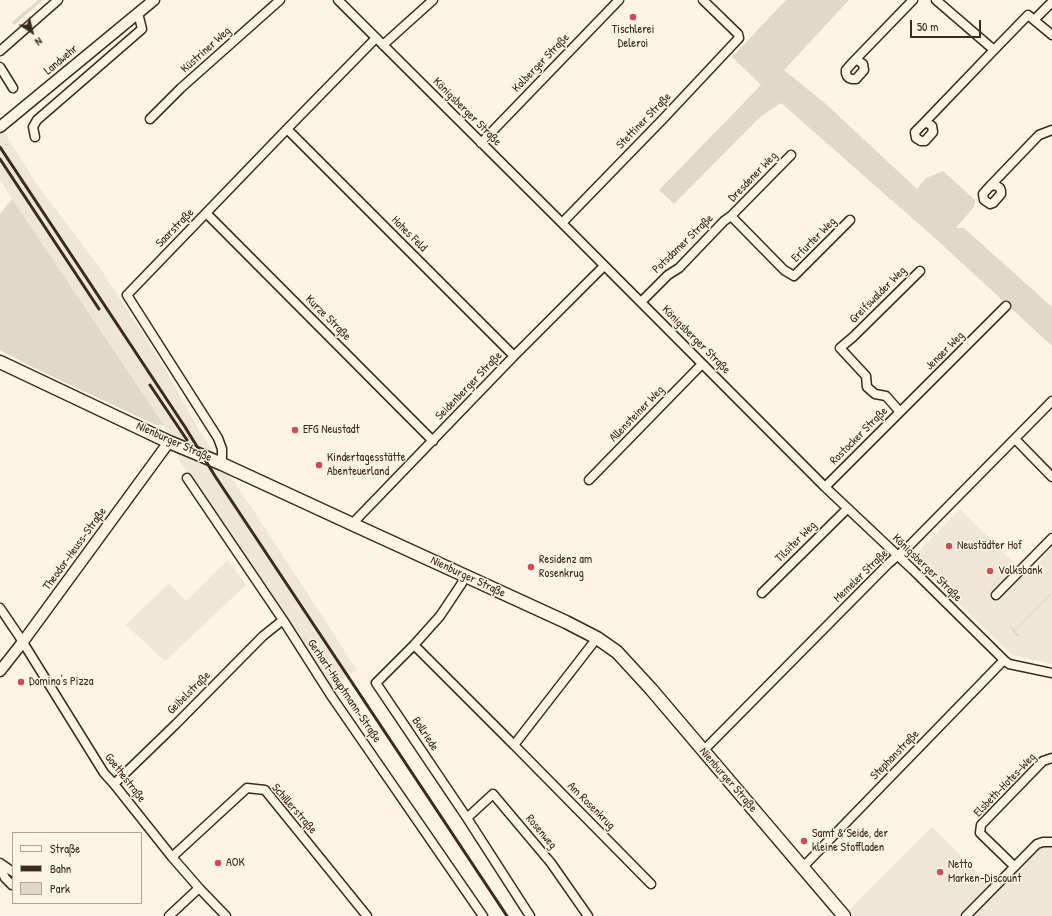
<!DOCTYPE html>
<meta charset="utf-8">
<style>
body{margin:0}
#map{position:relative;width:1052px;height:916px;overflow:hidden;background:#fcf5e5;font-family:"Patrick Hand",sans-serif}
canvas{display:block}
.legend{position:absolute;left:12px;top:832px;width:130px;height:72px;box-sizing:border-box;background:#fcf5e5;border:1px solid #afa495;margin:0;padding:5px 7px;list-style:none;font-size:12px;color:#3b2a1e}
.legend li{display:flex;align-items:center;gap:8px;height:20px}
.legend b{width:20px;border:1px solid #afa495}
.north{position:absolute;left:12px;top:12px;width:40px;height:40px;-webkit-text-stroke:3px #fcf5e5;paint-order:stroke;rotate:145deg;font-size:11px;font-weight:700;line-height:16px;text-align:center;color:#3b2a1e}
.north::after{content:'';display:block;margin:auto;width:14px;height:18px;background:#3b2a1e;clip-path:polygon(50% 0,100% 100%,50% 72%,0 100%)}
.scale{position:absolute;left:910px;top:20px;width:71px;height:18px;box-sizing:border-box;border:2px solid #3b2a1e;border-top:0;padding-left:5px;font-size:12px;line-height:14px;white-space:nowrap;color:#3b2a1e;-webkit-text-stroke:3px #fcf5e5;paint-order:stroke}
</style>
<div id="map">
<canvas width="1052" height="916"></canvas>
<ul class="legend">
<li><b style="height:5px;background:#fcf5e5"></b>Straße</li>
<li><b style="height:5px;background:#3b2a1e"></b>Bahn</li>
<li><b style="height:11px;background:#e0d8c8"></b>Park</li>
</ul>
<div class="north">N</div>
<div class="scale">50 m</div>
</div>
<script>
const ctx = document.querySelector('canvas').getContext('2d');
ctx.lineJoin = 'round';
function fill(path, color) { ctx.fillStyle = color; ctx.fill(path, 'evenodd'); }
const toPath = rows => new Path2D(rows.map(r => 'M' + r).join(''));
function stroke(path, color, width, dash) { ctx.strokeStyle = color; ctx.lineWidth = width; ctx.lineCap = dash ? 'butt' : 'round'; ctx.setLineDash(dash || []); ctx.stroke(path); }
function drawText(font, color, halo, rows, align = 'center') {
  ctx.font = font + ' "Patrick Hand",sans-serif'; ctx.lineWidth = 3; ctx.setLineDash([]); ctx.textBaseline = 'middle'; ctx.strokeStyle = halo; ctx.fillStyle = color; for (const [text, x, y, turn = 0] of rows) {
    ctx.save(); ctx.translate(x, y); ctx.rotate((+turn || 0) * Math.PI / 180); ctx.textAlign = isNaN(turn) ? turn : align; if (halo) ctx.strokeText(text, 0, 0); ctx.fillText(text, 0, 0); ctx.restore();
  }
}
const built = toPath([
 [0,125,37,185,100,268,163,365,199,430,252,508,357,670,330,688,179,460,164,425,12,199,0,180],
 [960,509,1026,575,1052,549,1052,664,1012,655,919,565,919,563,916,558,917,553],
 [228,560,246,585,165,661,126,625,169,583,186,601],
 [932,827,989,884,1030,842,1052,840,1052,916,852,916,848,911]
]);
const green = toPath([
 [38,0,43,0,14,25,12,22],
 [786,0,849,0,784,70,827,105,917,189,926,178,943,171,975,200,974,207,956,228,964,228,1052,307,1052,346,937,240,781,103,760,117,674,204,659,190,761,85,732,57],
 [12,199,164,425,156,425,34,368,0,350,0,214],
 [1052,592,1051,595,1015,631,1020,636,1018,637,1009,627,1010,626,1015,630]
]);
const minor = toPath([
 [338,0,552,213,825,487,913,570,1004,660,1009,664,1052,673],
 [936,0,994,50,1028,15,1052,35],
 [1034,20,1052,2],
 [383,45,433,0],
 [0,51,58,0],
 [854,61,857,60,863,64,864,70,856,79,852,79,849,78,847,76,846,73,846,70,854,61,913,0],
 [0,67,13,88],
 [150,119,181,88,280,0],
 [923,124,926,123,929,124,932,126,933,132,925,141,921,141,916,138,915,132,923,124,994,50],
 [287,129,514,356],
 [35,137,33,127,37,120,142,29,138,13],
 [481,143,619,0],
 [991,185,997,186,1000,188,1001,191,1001,194,993,203,990,204,984,200,983,194,991,185,1039,135,1052,130],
 [206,213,433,441],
 [731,216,791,155],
 [562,223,663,119,739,38,738,34,703,0],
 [641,302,668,275,679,268,724,221,731,216,784,270,794,276,850,220],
 [900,412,1006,306],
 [1015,439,1052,477],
 [222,464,222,449,218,438,127,295,287,129,376,38],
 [187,478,283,620,332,697,483,916],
 [589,480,702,364],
 [825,487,900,412,886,396,875,394,867,387,866,376,840,348,853,337,920,271],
 [352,524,514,356,604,266],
 [465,576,462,583,440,616,414,645,376,683,467,818,530,916],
 [762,593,847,509],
 [996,595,1052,538],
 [0,608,19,636,104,773,114,784,172,857,199,888,226,916],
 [597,638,514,745,651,884],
 [414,645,514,745],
 [703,751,889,563,910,545,1052,401],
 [114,784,176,724,263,636,283,620],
 [467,818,493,794,551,863,588,916],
 [172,857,247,788,265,790,367,916],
 [0,863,13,872],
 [1014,866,980,833,981,825,1043,761,1052,758],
 [0,867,5,878,12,885,13,885],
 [803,867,1004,660],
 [169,916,199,888],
 [966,916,1034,847,1037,844,1043,842,1052,842]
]);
const tertiary = toPath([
 [0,127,154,0],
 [0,671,22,643,169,442]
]);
const primary = toPath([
 [0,362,169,442,222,464,352,524,566,622,597,638,617,652,651,689,844,916]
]);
const rail = toPath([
 [0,147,185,427,215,476,507,916],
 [0,159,99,309],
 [150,385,187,440]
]);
const markers = [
 [633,17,4,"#d1495b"],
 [295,430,4,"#d1495b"],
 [319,465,4,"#d1495b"],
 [949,546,4,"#d1495b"],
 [531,567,4,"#d1495b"],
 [990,571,4,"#d1495b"],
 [21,682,4,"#d1495b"],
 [804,841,4,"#d1495b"],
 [218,863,4,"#d1495b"],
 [940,872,4,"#d1495b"]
];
const poiNames = [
 ["Tischlerei",633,30,"center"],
 ["Deleroi",633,44,"center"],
 ["EFG Neustadt",303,430],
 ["Kindertagesstätte",327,458],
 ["Abenteuerland",327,472],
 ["Neustädter Hof",957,546],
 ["Residenz am",539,560],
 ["Rosenkrug",539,574],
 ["Volksbank",998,571],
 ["Domino's Pizza",29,682],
 ["Samt & Seide, der",812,834],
 ["kleine Stoffladen",812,848],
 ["AOK",226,863],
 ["Netto",948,865],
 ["Marken-Discount",948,879]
];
const streetNames = [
 ["Küstriner Weg",206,50,-42],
 ["Landwehr",61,60,-40],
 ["Kolberger Straße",541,63,-46],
 ["Königsberger Straße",467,112,45],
 ["Stettiner Straße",644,121,-46],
 ["Dresdener Weg",753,177,-46],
 ["Saarstraße",175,228,-46],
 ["Hohes Feld",409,234,45],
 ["Erfurter Weg",814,240,-45],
 ["Potsdamer Straße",683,244,-44],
 ["Greifswalder Weg",878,295,-45],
 ["Kurze Straße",328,318,45],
 ["Königsberger Straße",696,340,45],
 ["Jenaer Weg",945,351,-45],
 ["Seidenberger Straße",469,386,-46],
 ["Allensteiner Weg",637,414,-46],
 ["Rostocker Straße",859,436,-45],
 ["Nienburger Straße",174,442,24],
 ["Tilsiter Weg",796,542,-45],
 ["Theodor-Heuss-Straße",75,549,-54],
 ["Königsberger Straße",927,568,44],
 ["Memeler Straße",861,576,-44],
 ["Nienburger Straße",468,577,25],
 ["Gerhart-Hauptmann-Straße",344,691,56],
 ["Geibelstraße",189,693,-45],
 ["Bollriede",425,734,56],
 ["Stephanstraße",895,755,-46],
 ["Goethestraße",125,778,52],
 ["Nienburger Straße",728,780,49],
 ["Elsbeth-Hotes-Weg",1005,785,-46],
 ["Am Rosenkrug",591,806,45],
 ["Schillerstraße",294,809,49],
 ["Rosenweg",541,832,50]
];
fill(built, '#eee6d6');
fill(green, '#e0d8c8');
stroke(minor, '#3b2a1e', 11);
stroke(tertiary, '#3b2a1e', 13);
stroke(primary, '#3b2a1e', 15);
stroke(minor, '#fcf5e5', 8);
stroke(tertiary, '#fcf5e5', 10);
stroke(primary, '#fcf5e5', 12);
stroke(rail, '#3b2a1e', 3);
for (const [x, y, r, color] of markers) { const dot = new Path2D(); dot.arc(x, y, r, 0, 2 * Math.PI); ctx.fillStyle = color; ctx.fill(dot); stroke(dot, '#fcf5e5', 1.5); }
drawText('12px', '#3b2a1e', '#fcf5e5', poiNames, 'left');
drawText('12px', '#3b2a1e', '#fcf5e5', streetNames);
</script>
